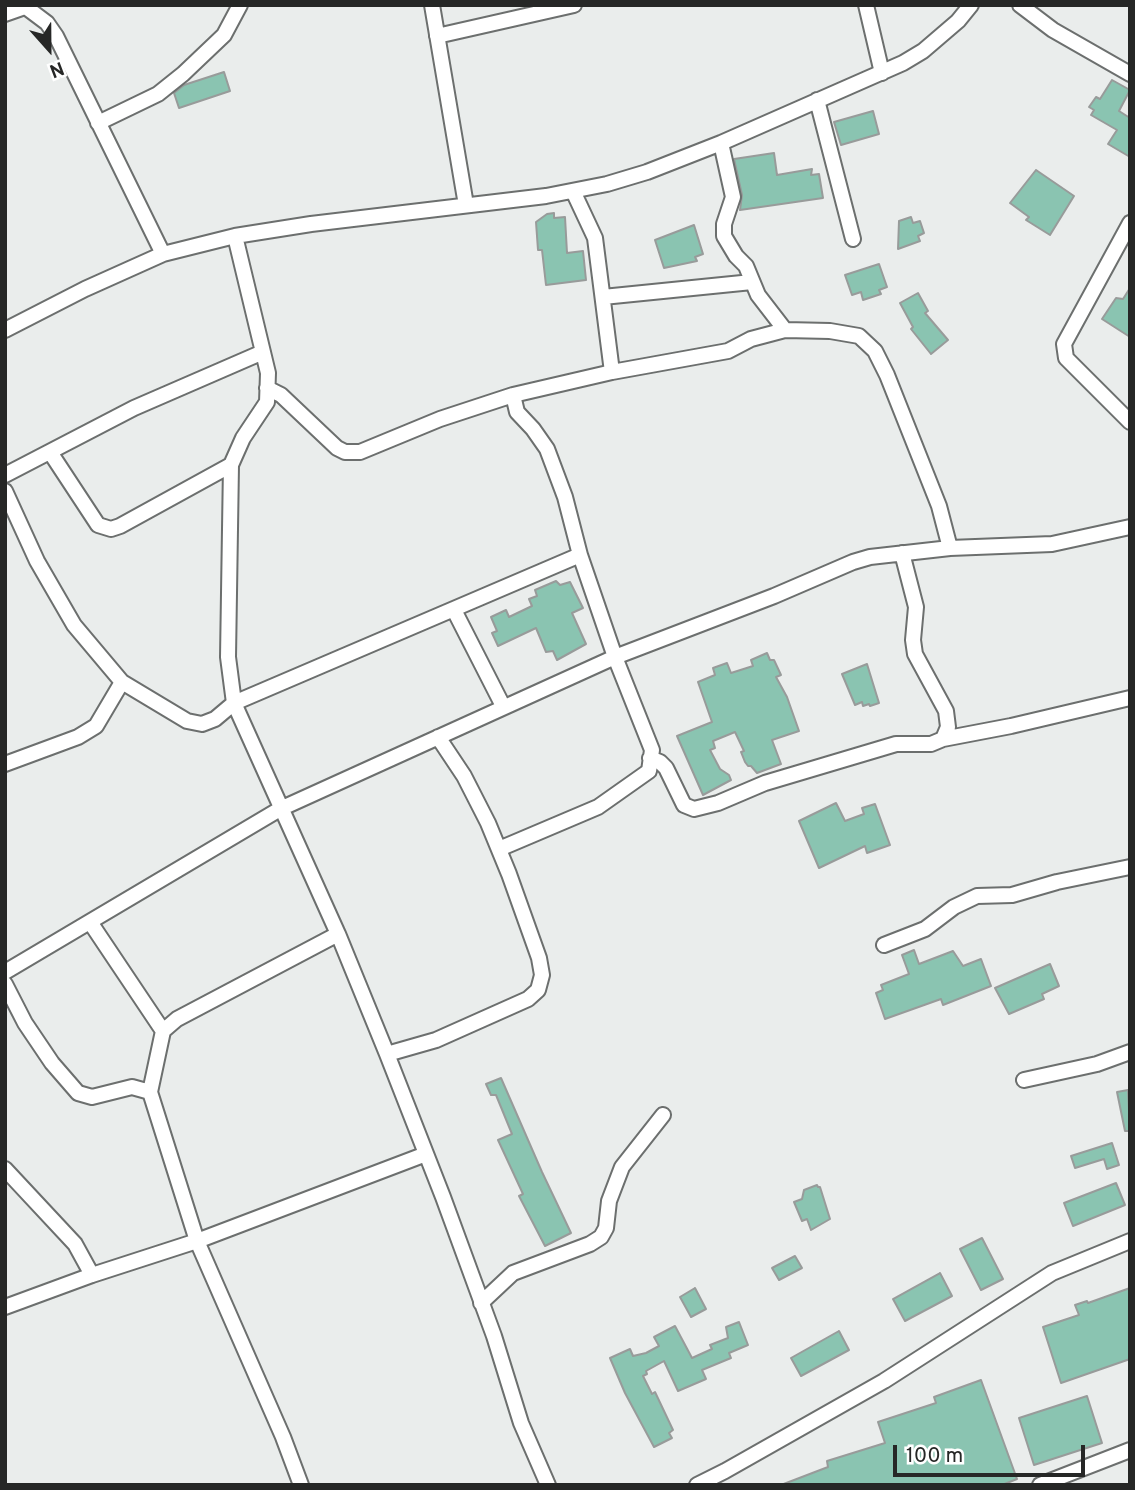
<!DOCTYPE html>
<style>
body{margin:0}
#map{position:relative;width:1135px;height:1490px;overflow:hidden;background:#eaedec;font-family:Overpass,sans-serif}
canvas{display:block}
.frame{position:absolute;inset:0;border:7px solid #262726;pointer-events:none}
.north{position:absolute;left:14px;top:14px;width:70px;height:70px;-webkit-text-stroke:5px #fff;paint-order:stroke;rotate:159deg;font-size:19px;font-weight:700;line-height:28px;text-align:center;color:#262726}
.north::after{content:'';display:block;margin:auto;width:24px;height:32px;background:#262726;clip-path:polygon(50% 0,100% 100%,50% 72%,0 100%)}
.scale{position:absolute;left:893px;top:1445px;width:192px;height:32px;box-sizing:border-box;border:4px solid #262726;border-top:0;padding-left:9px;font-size:21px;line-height:24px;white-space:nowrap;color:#262726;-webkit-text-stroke:5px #fff;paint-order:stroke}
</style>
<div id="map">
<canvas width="1135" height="1490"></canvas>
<div class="frame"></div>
<div class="north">N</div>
<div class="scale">100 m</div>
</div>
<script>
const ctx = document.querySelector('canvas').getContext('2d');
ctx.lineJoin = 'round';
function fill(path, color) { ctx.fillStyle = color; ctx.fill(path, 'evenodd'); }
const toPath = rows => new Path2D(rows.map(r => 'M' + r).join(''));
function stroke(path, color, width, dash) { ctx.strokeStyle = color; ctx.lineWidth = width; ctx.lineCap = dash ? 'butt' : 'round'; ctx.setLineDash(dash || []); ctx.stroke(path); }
const building = toPath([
 [224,72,230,91,179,108,174,93,184,85,224,72],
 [1112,80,1130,90,1119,111,1130,118,1130,157,1108,144,1117,130,1091,115,1094,110,1089,107,1096,97,1100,99,1112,80],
 [873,111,879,134,841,145,834,122,873,111],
 [774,153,777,175,812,169,811,175,819,174,823,198,740,210,742,195,734,159,774,153],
 [1036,170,1074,196,1050,235,1026,220,1029,217,1010,203,1036,170],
 [554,213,554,218,565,217,567,253,583,251,586,280,546,285,542,250,538,250,536,222,547,214,554,213],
 [911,217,913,223,920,221,924,233,918,236,920,241,898,249,899,221,911,217],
 [694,225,703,254,695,257,697,261,664,268,655,240,694,225],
 [879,264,887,287,879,290,881,294,863,300,861,292,852,295,845,275,879,264],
 [1130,288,1130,337,1102,319,1116,298,1123,299,1130,288],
 [918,293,928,311,925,313,948,340,931,354,911,329,913,327,900,303,918,293],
 [556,581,560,585,570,582,583,608,572,613,586,644,557,660,553,651,546,652,536,628,498,646,492,633,497,631,491,617,506,610,509,617,532,606,529,599,537,596,535,590,556,581],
 [767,653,770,660,774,660,781,675,776,677,787,697,799,731,772,740,781,764,757,773,751,766,748,766,745,762,741,752,744,751,735,732,713,741,715,748,710,750,720,769,729,775,731,780,703,795,677,736,712,722,698,682,715,675,713,668,727,663,731,673,753,666,751,660,767,653],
 [867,664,879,703,870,706,869,704,863,706,862,702,855,705,842,674,867,664],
 [836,803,845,821,864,814,862,808,875,804,890,845,867,853,865,846,819,868,799,821,836,803],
 [914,950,919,964,953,951,963,966,981,959,991,986,943,1005,941,999,885,1019,876,993,883,990,881,985,909,974,902,955,914,950],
 [1050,964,1059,986,1042,994,1044,999,1009,1014,995,988,1050,964],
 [501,1078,542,1172,571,1233,545,1246,519,1196,523,1194,498,1140,512,1134,496,1095,491,1095,486,1084,501,1078],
 [1128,1090,1130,1131,1125,1131,1117,1092,1128,1090],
 [1112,1143,1119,1165,1107,1169,1104,1159,1075,1168,1071,1156,1112,1143],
 [1116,1183,1125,1205,1073,1226,1064,1203,1116,1183],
 [817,1185,818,1187,820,1187,830,1219,811,1230,807,1219,802,1221,794,1202,802,1199,804,1190,817,1185],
 [982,1238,1003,1279,981,1290,960,1249,982,1238],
 [795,1256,802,1268,779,1280,772,1268,795,1256],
 [940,1273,952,1296,905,1321,893,1299,940,1273],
 [695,1288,706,1309,691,1317,680,1297,695,1288],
 [1130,1288,1130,1359,1061,1383,1043,1327,1079,1315,1075,1305,1087,1301,1088,1303,1130,1288],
 [739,1322,748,1345,729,1353,731,1358,702,1370,706,1379,678,1391,664,1361,646,1371,647,1374,643,1376,652,1394,655,1392,673,1430,669,1433,672,1438,654,1447,625,1393,610,1358,630,1349,633,1356,646,1353,659,1346,654,1337,675,1326,692,1358,712,1349,710,1345,728,1338,726,1327,739,1322],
 [839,1331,849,1350,801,1376,791,1358,839,1331],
 [981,1380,1017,1479,1002,1485,781,1485,828,1467,827,1461,885,1443,878,1422,936,1403,934,1397,981,1380],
 [1087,1396,1102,1443,1034,1465,1019,1418,1087,1396]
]);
const street = toPath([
 [23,5,47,23,56,36,163,254],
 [432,5,466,205],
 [866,5,882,73],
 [1020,5,1053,30,1130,74],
 [5,14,25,7],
 [437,36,574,5],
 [817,100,853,239],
 [98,123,158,94,183,74,224,35,240,5],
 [721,143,733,197,724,224,724,236,736,256,746,266,758,295,785,330],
 [573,191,595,238,612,372],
 [1130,223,1064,344,1066,358,1130,422],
 [235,236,268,373,267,402,243,438,231,465,228,657,234,703,338,934,387,1054,443,1197,494,1336,521,1423,548,1485],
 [603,297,752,282],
 [5,330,85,289,163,254,235,236,311,224,546,196,607,184,647,172,721,143,903,63,923,51,958,21,971,5],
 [267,388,281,395,337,448,345,452,360,452,440,419,513,395,612,372,728,351,751,339,785,330,830,331,859,336,875,351,887,375,939,506,950,548],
 [50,452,98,525,111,529,120,526,231,465],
 [5,475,134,408,263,352],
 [5,491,37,561,74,625,122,682,187,721,202,724,215,719,234,703,580,555],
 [454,610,503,706],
 [943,739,1011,726,1130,698],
 [650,758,660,762,666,768,684,805,694,809,718,803,765,783,896,744,931,744,943,739,948,727,946,711,915,654,913,640,916,607,902,553],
 [5,764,78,737,96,726,122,682],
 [499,849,598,807,649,771,652,750,615,657,580,555,565,497,547,449,533,429,517,412,513,395],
 [90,922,163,1031],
 [884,945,925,929,954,907,977,896,1012,895,1057,882,1130,867],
 [5,972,280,809,615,657,774,596,853,562,870,557,950,548,1052,544,1130,527],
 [5,984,25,1023,52,1063,78,1093,92,1097,132,1087,150,1092],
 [387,1054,436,1040,528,999,538,990,542,975,539,958,509,874,488,823,464,776,438,737],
 [1024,1080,1097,1064,1130,1052],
 [5,1169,75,1244,92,1275],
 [481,1303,513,1273,590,1244,601,1237,606,1228,609,1201,622,1167,663,1115],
 [5,1307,92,1275,197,1241,426,1154],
 [301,1485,283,1437,197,1241,150,1092,163,1031,177,1019,338,934],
 [697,1485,725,1471,884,1381,1052,1273,1130,1241],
 [1040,1485,1130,1450]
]);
fill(building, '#8ac4b1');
stroke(building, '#989b9a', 2);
stroke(street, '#6c6f6e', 18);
stroke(street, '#fff', 14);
</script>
